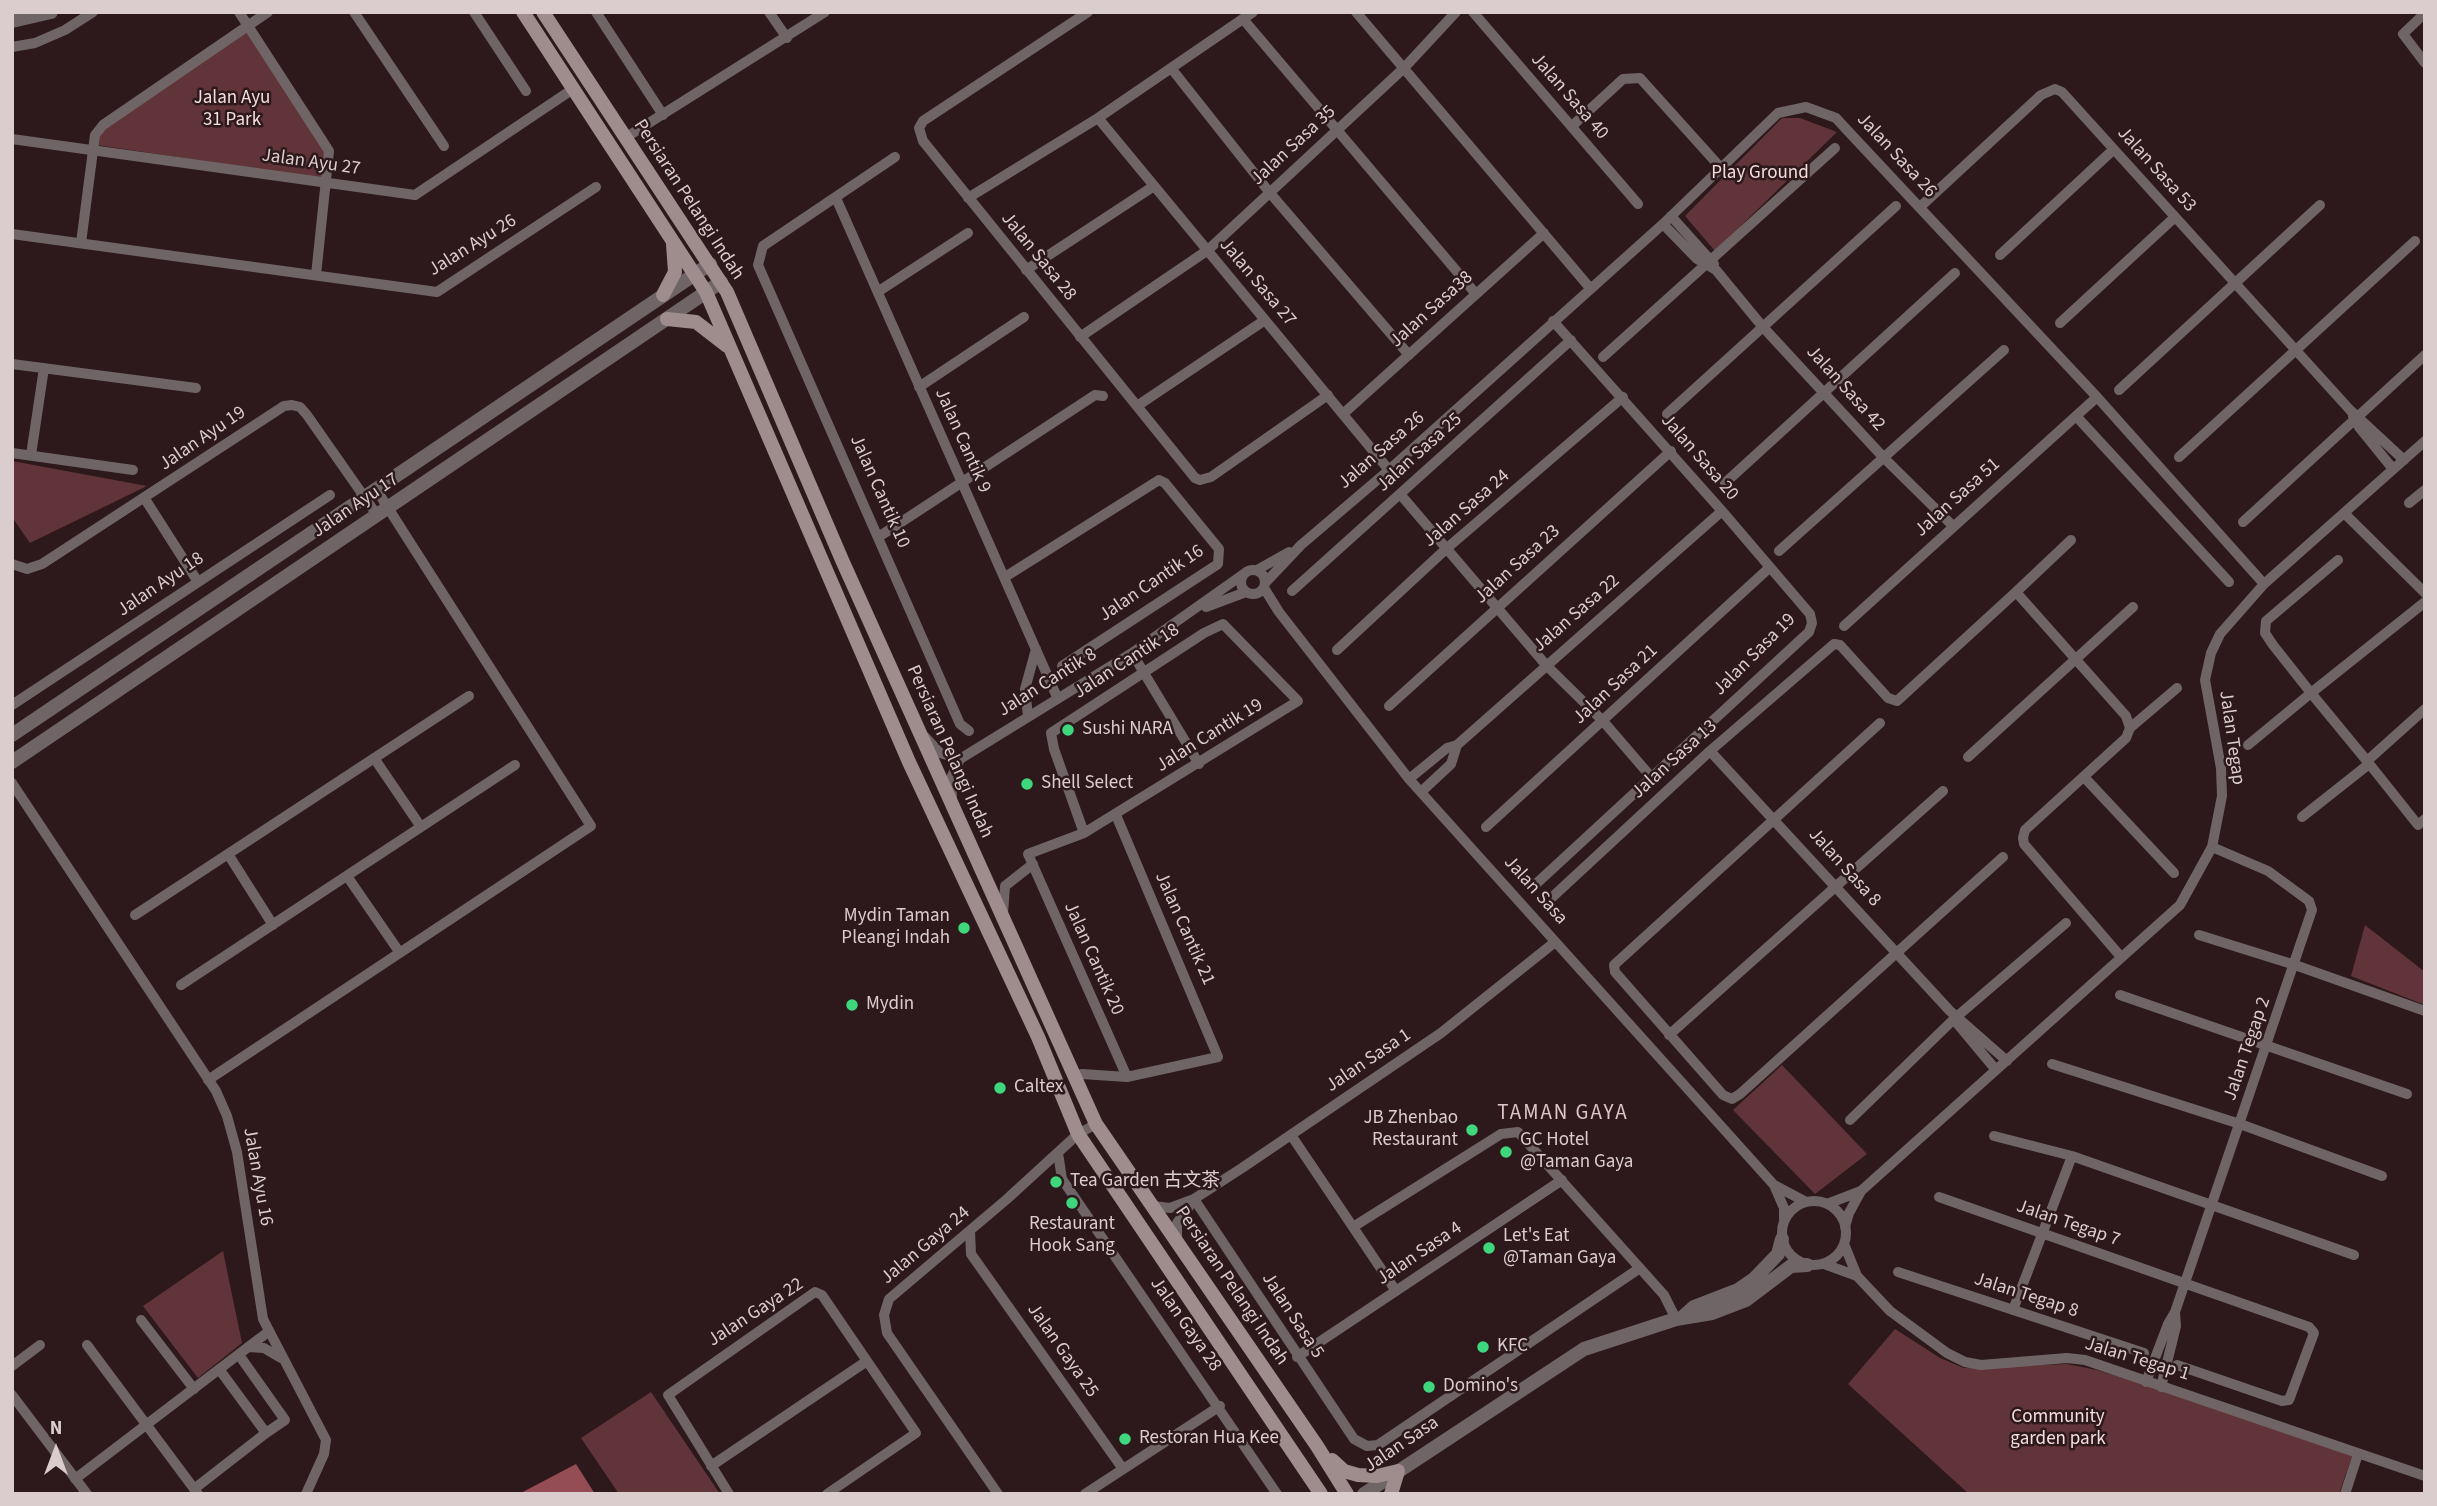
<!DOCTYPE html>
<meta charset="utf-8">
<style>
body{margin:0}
#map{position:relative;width:2437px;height:1506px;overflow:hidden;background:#2d191b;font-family:"Source Sans 3",sans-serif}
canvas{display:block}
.frame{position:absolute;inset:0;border:14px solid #dbcdce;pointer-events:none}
.north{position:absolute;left:21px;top:1415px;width:70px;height:70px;-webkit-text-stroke:5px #2d191b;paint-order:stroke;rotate:0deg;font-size:19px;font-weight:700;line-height:28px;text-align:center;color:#dbcdce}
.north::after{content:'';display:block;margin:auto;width:24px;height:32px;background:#dbcdce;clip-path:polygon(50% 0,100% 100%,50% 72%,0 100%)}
</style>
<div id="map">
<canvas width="2437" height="1506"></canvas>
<div class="frame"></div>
<div class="north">N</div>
</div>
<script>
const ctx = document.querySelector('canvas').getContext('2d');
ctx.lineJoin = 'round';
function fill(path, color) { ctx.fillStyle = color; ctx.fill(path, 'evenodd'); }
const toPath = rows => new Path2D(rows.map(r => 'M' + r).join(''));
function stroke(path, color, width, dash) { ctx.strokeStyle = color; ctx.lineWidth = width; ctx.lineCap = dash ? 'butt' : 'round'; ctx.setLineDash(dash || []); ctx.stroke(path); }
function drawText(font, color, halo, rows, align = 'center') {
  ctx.font = font + ' "Source Sans 3","Noto Sans SC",sans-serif'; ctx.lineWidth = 5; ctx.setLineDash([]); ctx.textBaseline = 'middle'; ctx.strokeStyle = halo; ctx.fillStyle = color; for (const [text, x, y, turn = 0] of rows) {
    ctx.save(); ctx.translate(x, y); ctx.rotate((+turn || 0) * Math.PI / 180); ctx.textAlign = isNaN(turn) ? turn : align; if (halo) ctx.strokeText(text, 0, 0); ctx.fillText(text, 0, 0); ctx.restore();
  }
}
const green = toPath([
 [247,31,325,150,324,179,97,145,98,137,106,128],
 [1782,118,1800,118,1837,132,1715,251,1685,216],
 [12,461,147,486,30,543,12,517],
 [2365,925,2425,972,2425,1005,2351,976],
 [1782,1065,1867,1154,1815,1194,1733,1110],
 [223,1251,242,1343,198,1378,143,1306],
 [1895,1329,1940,1358,1964,1368,2067,1364,2097,1370,2192,1399,2352,1456,2339,1494,1969,1494,1848,1384],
 [651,1392,720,1494,619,1494,581,1438]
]);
const water = toPath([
 [576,1464,595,1494,519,1494]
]);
const minor = toPath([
 [239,12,329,151,316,275],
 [354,12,444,146],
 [474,12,526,91],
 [596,12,663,115],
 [769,12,787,38],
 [1088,12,923,121,919,128,923,141,1195,478,1200,480,1211,477,1328,395],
 [1356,12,1590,288],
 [1473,12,1638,204],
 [2425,13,2403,34,2425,63],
 [1243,19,1476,294],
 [12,47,35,43,65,30,93,12],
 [1171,68,1270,193,1409,355],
 [1098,118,1389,470],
 [1572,126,1623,79,1640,78,1721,168],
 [625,138,825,12],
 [12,139,415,195,573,89],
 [895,157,763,246,758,265,960,724,969,731],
 [836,198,1057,697],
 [968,198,1098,118,1253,12],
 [1920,207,2041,95,2055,89,2062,92,2350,410,2404,460],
 [1671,216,1714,264],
 [1663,224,1697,259,1716,270,1762,326,1884,458,1953,526],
 [12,234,437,292,596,187],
 [81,243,95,135,103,125,268,12],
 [2000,255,2113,150],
 [1026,270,1154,186],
 [879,291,968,233],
 [2060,323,2175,217],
 [1080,337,1208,250,1404,68,1456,12],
 [1603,357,1835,148],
 [12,364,196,388],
 [919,387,1024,317],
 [2119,390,2320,205],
 [1137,406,1265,320],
 [1343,414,1544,233],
 [1667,414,1896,206],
 [2076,416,2229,582],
 [2353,416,2359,427,2393,469],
 [12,453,133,470],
 [31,455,44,368],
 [2179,457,2415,241],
 [1725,483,1955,273],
 [1400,494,1546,665,1603,721,1652,778],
 [145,499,198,582],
 [2409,503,2425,490],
 [2344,513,2425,593],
 [2243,522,2425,355],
 [880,536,1095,395,1103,396],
 [2071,540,2016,592,2126,716,2130,728,2126,738,2025,830,2023,838,2024,844,2121,957],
 [1779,551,2004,350],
 [12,564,27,569,42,564,284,406,292,405,300,407,307,415,377,515],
 '1241 582a12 12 0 1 1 24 0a12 12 0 1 1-24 0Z',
 [1257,570,1289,552],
 [1005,577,1159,480,1165,483,1219,549,1218,564,1062,666],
 [1265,583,1301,545,1389,470,1663,224,1778,113,1806,107,1836,118,1847,130,2097,397,2264,584],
 [1264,588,1279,612,1409,779,1774,1185,1806,1202],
 [1292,591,1571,340],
 [1206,607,1246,592],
 [1844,626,2097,397],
 [1337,650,1446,549,1623,397],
 [1132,653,1199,764],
 [12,705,330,495],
 [1389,706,1671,451],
 [2425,709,2367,761,2418,825,2425,819],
 [1028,716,1025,689,1036,649],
 [1880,723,1614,965,1615,972,1723,1095,1732,1099,1740,1094,2003,857],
 [2130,728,2177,688],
 [925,737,940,753,960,759],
 [2248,745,2311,693,2273,645,2265,633,2266,621,2338,560],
 [1710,751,1950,1011,2007,1061],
 [1968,757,2133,607],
 [374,758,421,827],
 [2367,761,2311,693,2425,602],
 [2084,777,2174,873],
 [1409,779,1447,748,1457,745,1722,511],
 [12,783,216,1091,227,1116,237,1152,263,1319,326,1440,324,1454,306,1494],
 [1421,792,1451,764,1457,745],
 [952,798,951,778,960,759,1132,653,1245,573],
 [2302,817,2369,764],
 [1486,827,1768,569],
 [1084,833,1054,749,1051,733,1204,633,1223,624,1298,701,1084,833,1028,854,1127,1077],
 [228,854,273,925],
 [347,876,400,953],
 [1537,883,1809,632,1812,623,1810,614,1722,511,1553,321],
 [1547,902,1710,751,1834,644,1840,645,1888,698,1897,701,2016,592],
 [1003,914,1005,886,1033,864],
 [135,915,469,696],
 [2199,935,2295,965,2425,1011],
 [181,985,515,765],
 [2120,995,2407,1094],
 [1956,1022,1996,1070],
 [1669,1035,1943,791],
 [2052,1064,2240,1124,2382,1176],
 [1074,1077,1082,1074,1127,1077,1218,1057,1116,815],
 [208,1080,591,826,376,489],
 [1850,1120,1954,1019,2066,923],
 [1291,1135,1396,1291],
 [1994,1136,2072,1156,2354,1255],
 [1058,1153,1062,1179,1277,1494],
 [1774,1185,1784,1208,1784,1219],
 [1939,1197,2309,1327,2314,1333,2289,1400,2282,1401,2177,1365],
 [1194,1199,1354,1439,1367,1446,1378,1445,1640,1268],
 '1782 1233a32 32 0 1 1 64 0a32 32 0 1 1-64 0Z',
 [1827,1204,1861,1191],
 [1153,1206,1170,1208,1194,1199,1242,1168,1441,1033,1555,942],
 [1353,1227,1501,1134,1518,1132,1664,1295,1676,1319],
 [1845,1227,1849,1213,1861,1191,2180,905,2212,847,2222,796,2221,768,2205,680,2211,653,2220,634,2264,584,2425,441],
 [970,1231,971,1254,1123,1469],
 [1177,1241,1177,1223,1193,1201],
 [1844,1244,1857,1276,1890,1311,1947,1353,1965,1362,1981,1365,2067,1358,2085,1360,2425,1476],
 [1824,1264,1857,1276],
 [1898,1272,2144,1353],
 [2013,1310,2072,1156],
 [141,1320,194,1389],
 [87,1345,198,1494],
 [248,1347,264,1348,281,1358],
 [1297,1357,1562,1180],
 [12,1366,40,1345],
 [219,1369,266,1433,285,1420,239,1355],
 [2146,1382,2168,1324,2175,1312,2312,910,2309,901,2268,871,2212,847],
 [2161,1387,2176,1326,2175,1312],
 [12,1395,87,1494],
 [711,1466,867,1361],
 [75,1479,268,1332],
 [194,1489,266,1433],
 [729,1494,668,1395,815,1292,822,1295,916,1433,827,1494],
 [998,1494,887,1333,884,1315,889,1299,1007,1199,1078,1134,1096,1124],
 [1085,1494,1220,1406],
 [2345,1494,2358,1454]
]);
const tertiary = toPath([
 [12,21,51,12],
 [12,735,710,264],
 [12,762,721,282],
 [1684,1316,1694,1307,1738,1290,1754,1279,1778,1254,1782,1239],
 [1364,1494,1584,1349,1676,1319,1712,1313,1746,1300,1791,1266,1807,1265]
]);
const secondary = toPath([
 [523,12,706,292,909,762,1038,1037,1078,1134,1321,1494],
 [543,12,727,292,842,560,1096,1124,1317,1446,1347,1494],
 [663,295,675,272,673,244],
 [667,319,696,322,727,346],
 [1332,1460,1344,1471,1358,1475,1377,1476,1398,1471],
 [1391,1494,1398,1471]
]);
const markers = [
 [1068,730,7,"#3fd77d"],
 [1027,784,7,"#3fd77d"],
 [964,928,7,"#3fd77d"],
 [852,1005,7,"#3fd77d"],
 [1000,1088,7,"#3fd77d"],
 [1472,1130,7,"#3fd77d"],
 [1506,1152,7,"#3fd77d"],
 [1056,1182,7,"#3fd77d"],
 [1072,1203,7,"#3fd77d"],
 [1489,1248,7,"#3fd77d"],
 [1483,1347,7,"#3fd77d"],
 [1429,1387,7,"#3fd77d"],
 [1125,1439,7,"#3fd77d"]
];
const streetNames = [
 ["Jalan Sasa 40",1569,97,49],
 ["Jalan Sasa 35",1294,146,-43],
 ["Jalan Sasa 26",1896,156,47],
 ["Jalan Ayu 27",311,163,8],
 ["Jalan Sasa 53",2156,170,48],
 ["Persiaran Pelangi Indah",688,200,57],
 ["Jalan Ayu 26",473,246,-32],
 ["Jalan Sasa 28",1038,257,51],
 ["Jalan Sasa 27",1257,283,50],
 ["Jalan Sasa38",1432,310,-42],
 ["Jalan Sasa 42",1845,389,48],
 ["Jalan Ayu 19",203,439,-34],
 ["Jalan Cantik 9",962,441,66],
 ["Jalan Sasa 26",1382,451,-41],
 ["Jalan Sasa 25",1420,453,-42],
 ["Jalan Sasa 20",1699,458,49],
 ["Jalan Cantik 10",879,492,66],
 ["Jalan Sasa 51",1958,498,-42],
 ["Jalan Ayu 17",356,506,-34],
 ["Jalan Sasa 24",1467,509,-41],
 ["Jalan Sasa 23",1518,565,-42],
 ["Jalan Cantik 16",1152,584,-34],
 ["Jalan Ayu 18",161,585,-34],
 ["Jalan Sasa 22",1577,614,-41],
 ["Jalan Sasa 19",1755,655,-45],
 ["Jalan Cantik 18",1127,662,-33],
 ["Jalan Cantik 8",1048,683,-32],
 ["Jalan Sasa 21",1616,685,-43],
 ["Jalan Cantik 19",1210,736,-32],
 ["Jalan Tegap",2231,738,82],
 ["Persiaran Pelangi Indah",949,752,66],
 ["Jalan Sasa 13",1675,760,-42],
 ["Jalan Sasa 8",1844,868,48],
 ["Jalan Sasa",1535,891,48],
 ["Jalan Cantik 21",1184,929,66],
 ["Jalan Cantik 20",1093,959,66],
 ["Jalan Tegap 2",2248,1049,-71],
 ["Jalan Sasa 1",1369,1061,-34],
 ["Jalan Ayu 16",257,1177,80],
 ["Jalan Tegap 7",2068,1224,19],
 ["Jalan Gaya 24",926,1246,-40],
 ["Jalan Sasa 4",1420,1254,-34],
 ["Persiaran Pelangi Indah",1231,1286,56],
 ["Jalan Tegap 8",2026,1296,18],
 ["Jalan Gaya 22",756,1313,-33],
 ["Jalan Sasa 5",1292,1316,57],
 ["Jalan Gaya 28",1185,1325,55],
 ["Jalan Gaya 25",1062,1351,55],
 ["Jalan Tegap 1",2137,1360,17],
 ["Jalan Sasa",1402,1445,-34]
];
const parkNames = [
 ["Jalan Ayu",232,99],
 ["31 Park",232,121],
 ["Play Ground",1760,174],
 ["Community",2058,1418],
 ["garden park",2058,1440]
];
const poiNames = [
 ["Sushi NARA",1082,730],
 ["Shell Select",1041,784],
 ["Mydin Taman",950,917,"right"],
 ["Pleangi Indah",950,939,"right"],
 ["Mydin",866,1005],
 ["Caltex",1014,1088],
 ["JB Zhenbao",1458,1119,"right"],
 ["Restaurant",1458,1141,"right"],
 ["GC Hotel",1520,1141],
 ["@Taman Gaya",1520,1163],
 ["Tea Garden 古文茶",1070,1182],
 ["Restaurant",1072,1225,"center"],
 ["Hook Sang",1072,1247,"center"],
 ["Let's Eat",1503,1237],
 ["@Taman Gaya",1503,1259],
 ["KFC",1497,1347],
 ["Domino's",1443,1387],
 ["Restoran Hua Kee",1139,1439]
];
const neighbourhoodNames = [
 ["TAMAN GAYA",1563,1114]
];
fill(green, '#613439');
fill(water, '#954d55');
stroke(minor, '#706566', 10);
stroke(tertiary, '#706566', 14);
stroke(secondary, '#9f8d8e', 14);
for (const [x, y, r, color] of markers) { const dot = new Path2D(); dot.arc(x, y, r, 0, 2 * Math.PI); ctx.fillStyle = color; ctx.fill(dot); stroke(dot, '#2d191b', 2.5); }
drawText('19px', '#dbcdce', '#2d191b', streetNames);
drawText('19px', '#f4ddde', '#2d191b', parkNames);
drawText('19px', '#dbcdce', '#2d191b', poiNames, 'left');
ctx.letterSpacing = '2px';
drawText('21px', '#e0c4c6', '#2d191b', neighbourhoodNames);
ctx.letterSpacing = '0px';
</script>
